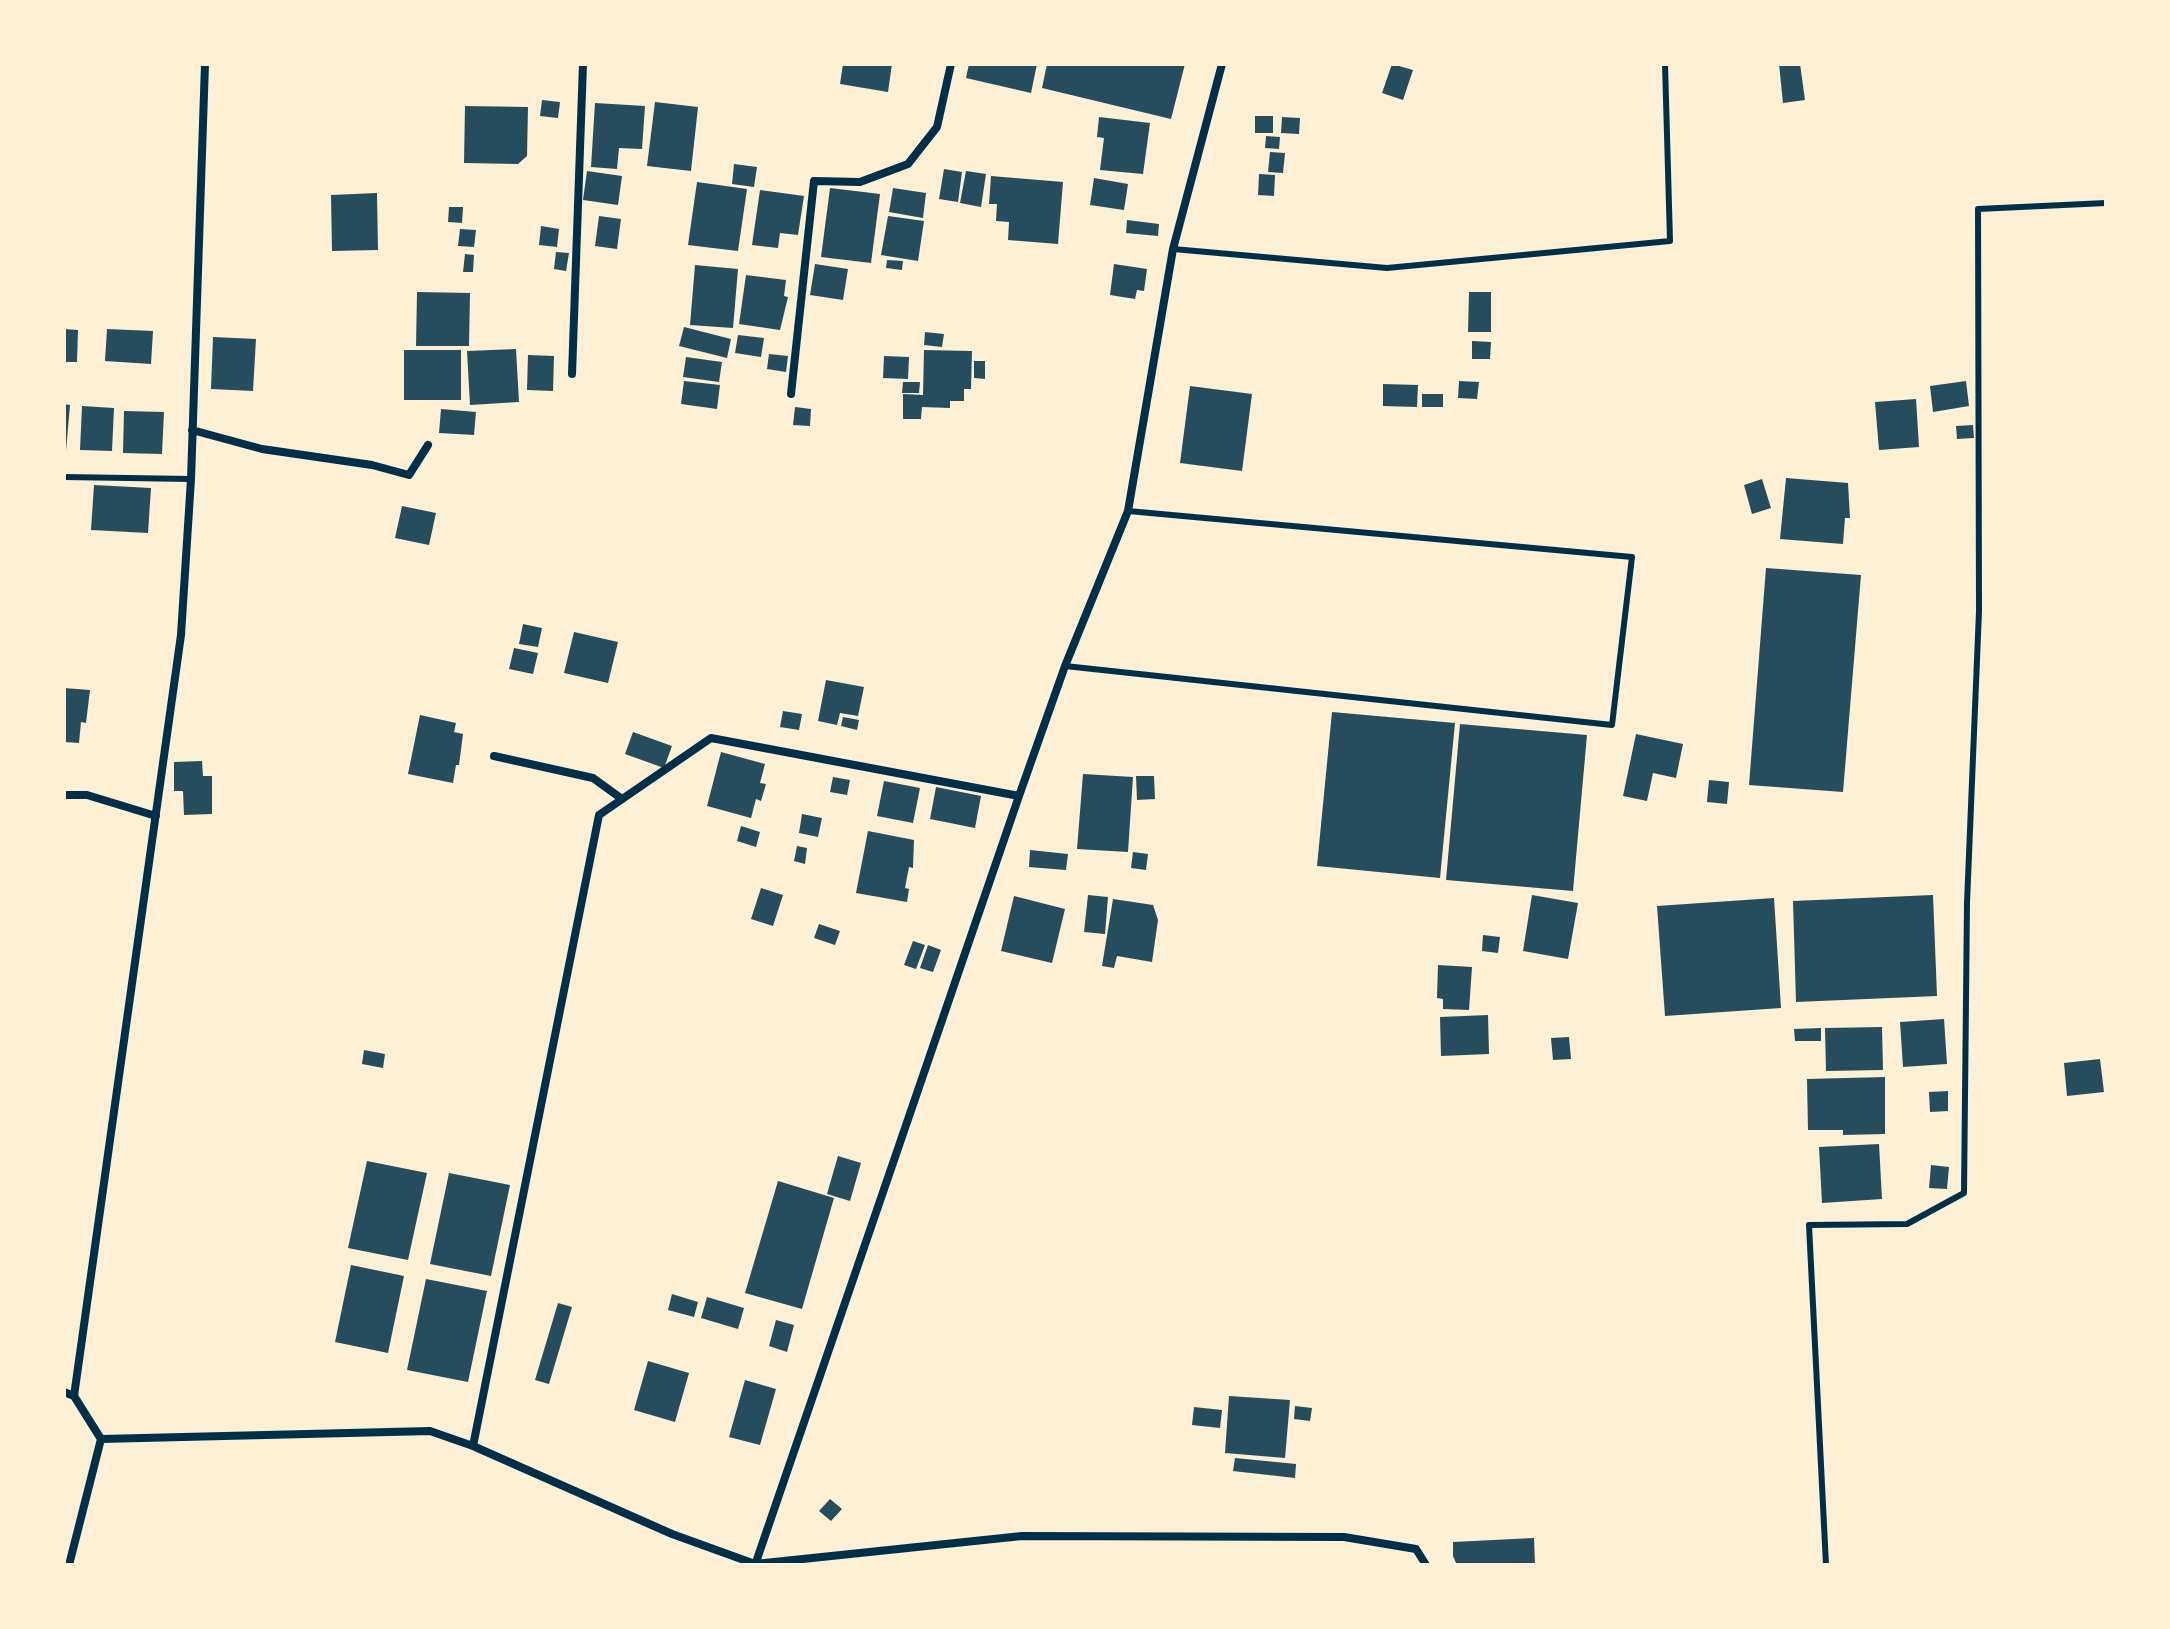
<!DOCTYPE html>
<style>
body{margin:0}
#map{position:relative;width:2170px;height:1629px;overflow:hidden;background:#fdf0d5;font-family:"Public Sans",sans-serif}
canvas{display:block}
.frame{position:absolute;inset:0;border:66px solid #fdf0d5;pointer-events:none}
</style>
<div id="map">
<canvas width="2170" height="1629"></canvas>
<div class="frame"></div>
</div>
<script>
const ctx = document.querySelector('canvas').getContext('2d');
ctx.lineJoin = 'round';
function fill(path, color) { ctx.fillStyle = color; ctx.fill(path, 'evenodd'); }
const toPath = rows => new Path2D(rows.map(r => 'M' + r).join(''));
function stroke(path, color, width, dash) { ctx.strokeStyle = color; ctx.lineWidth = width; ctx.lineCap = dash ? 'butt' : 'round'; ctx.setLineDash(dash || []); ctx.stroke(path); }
const building = toPath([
 [843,64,892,64,888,92,840,84],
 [969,64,1037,64,1031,93,966,78],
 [1047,64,1185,64,1171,119,1042,88],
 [1392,64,1413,70,1403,100,1382,93],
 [1779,64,1800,64,1805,100,1783,103],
 [542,100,560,102,558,118,540,116],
 [655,102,698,107,691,171,647,166],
 [595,103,645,106,642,149,619,148,617,169,591,167],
 [465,106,528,107,527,156,518,164,464,163],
 [1255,116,1273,116,1273,133,1255,133],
 [1099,117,1150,123,1143,174,1100,170,1104,138,1097,137],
 [1282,117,1300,118,1299,134,1281,133],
 [1266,136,1280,137,1279,149,1265,148],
 [1270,152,1285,153,1283,173,1268,172],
 [734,164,757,167,754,187,732,184],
 [944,169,962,172,958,202,939,199],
 [587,171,622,176,618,205,583,200],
 [966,171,986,174,981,207,960,203],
 [1259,174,1275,175,1274,196,1258,195],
 [991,176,1063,182,1058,244,1008,240,1009,222,996,221,997,204,989,204],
 [1094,178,1128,184,1124,210,1090,205],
 [697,182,747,189,738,251,688,245],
 [830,188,880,194,871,263,821,257],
 [893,188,926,193,923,218,889,212],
 [760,190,804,196,798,235,780,233,778,248,752,245],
 [377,193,378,250,332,251,331,195],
 [449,207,463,207,462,223,448,222],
 [599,216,621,219,617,249,595,246],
 [888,216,924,221,918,261,881,255],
 [1127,220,1159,224,1158,236,1126,233],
 [541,226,559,229,557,247,539,245],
 [460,229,476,230,474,247,458,246],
 [556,252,569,253,566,271,554,269],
 [465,254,474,255,473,272,463,272],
 [887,260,903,261,902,270,886,268],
 [815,264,848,269,843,300,810,295],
 [1114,264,1147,269,1144,291,1137,290,1135,299,1110,295],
 [695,265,738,269,733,328,690,325],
 [746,275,786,280,784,296,788,297,780,330,739,324],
 [417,292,470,293,469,346,416,346],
 [1469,292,1491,292,1491,332,1468,332],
 [684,327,731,339,727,358,679,346],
 [64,329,78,330,77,362,64,362],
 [107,329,153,331,151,364,105,361],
 [925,332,944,334,942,347,924,345],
 [738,335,764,338,761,357,735,353],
 [213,337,256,339,253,391,211,389],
 [1472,341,1491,342,1490,359,1472,359],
 [516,349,519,402,470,405,467,351],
 [404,350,461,350,461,400,404,400],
 [924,350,972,351,971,389,964,389,964,401,950,401,950,408,922,407,921,419,903,419,903,394,923,395],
 [769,354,788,356,786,372,767,369],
 [528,355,554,356,553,391,527,390],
 [884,356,909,357,908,379,883,378],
 [686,357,722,362,719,382,683,377],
 [974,361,985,361,985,379,974,378],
 [684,381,720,385,717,409,681,404],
 [1459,381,1479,382,1477,399,1458,398],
 [1966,381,1969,406,1933,412,1930,386],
 [903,382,920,382,919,393,902,393],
 [1383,384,1418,385,1417,407,1383,406],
 [1190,386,1252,394,1242,471,1180,463],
 [1422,394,1443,394,1443,407,1422,407],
 [1916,399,1919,447,1879,450,1875,402],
 [64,404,70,405,66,451,64,451],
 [82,406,114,408,112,451,80,450],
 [795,407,811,409,810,426,793,425],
 [441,409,476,412,474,435,439,433],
 [124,411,164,412,162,454,123,453],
 [1973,425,1974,438,1957,439,1956,426],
 [1786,478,1848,483,1850,518,1845,518,1843,544,1780,539],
 [1762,479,1771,508,1752,514,1744,485],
 [94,485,151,488,148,533,91,530],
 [402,506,436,513,429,545,395,538],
 [1766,568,1861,575,1843,792,1749,785],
 [523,624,542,628,538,647,519,644],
 [574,632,618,642,608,683,564,673],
 [514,648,538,653,533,674,509,669],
 [826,680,864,687,858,716,840,713,837,725,818,721],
 [64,688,90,690,86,723,81,722,79,743,64,742],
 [783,711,802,714,799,730,780,727],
 [1332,712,1455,723,1440,878,1317,866],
 [420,715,456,723,454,732,463,734,459,765,456,765,453,783,408,774],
 [843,717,859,720,857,730,841,726],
 [1460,724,1587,735,1573,891,1446,880],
 [633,732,672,746,664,768,625,754],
 [1636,734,1683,744,1676,778,1653,773,1647,801,1623,796],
 [721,752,765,764,760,783,766,784,761,801,756,799,751,818,707,806],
 [202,761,203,776,212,776,212,814,184,815,183,791,174,791,174,762],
 [1083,774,1133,777,1128,852,1077,849],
 [1136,776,1154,776,1155,799,1137,800],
 [833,777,850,780,847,795,830,792],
 [1709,780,1729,782,1727,804,1707,802],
 [884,781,920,788,913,823,877,816],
 [936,787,981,796,975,828,930,819],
 [802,814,822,818,818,837,799,833],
 [741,826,760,832,756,847,737,841],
 [868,831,914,840,913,868,909,867,905,888,909,889,907,902,856,893],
 [797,846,807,848,805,864,794,861],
 [1030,850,1068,854,1066,870,1029,867],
 [1133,852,1148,854,1146,870,1131,868],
 [761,888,783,895,773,926,751,919],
 [1088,895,1108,897,1105,934,1084,932],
 [1532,895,1578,903,1568,959,1523,951],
 [1933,895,1937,996,1796,1002,1793,901],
 [1014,896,1065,909,1052,963,1001,951],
 [1774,898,1781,1008,1665,1016,1657,906],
 [1113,899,1153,905,1158,920,1152,962,1117,956,1114,968,1102,966],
 [819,924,840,931,835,945,814,938],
 [1483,935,1500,937,1498,953,1482,951],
 [913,941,925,945,916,969,904,965],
 [928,945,941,950,933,972,920,968],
 [1438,965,1472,967,1469,1010,1443,1009,1443,999,1437,998],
 [1488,1015,1489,1054,1441,1056,1440,1017],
 [1944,1019,1947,1064,1903,1067,1900,1022],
 [1882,1027,1883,1070,1826,1071,1825,1028],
 [1821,1028,1821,1041,1795,1041,1794,1029],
 [1569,1037,1571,1059,1553,1060,1551,1038],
 [364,1050,385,1054,383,1068,362,1064],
 [2100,1059,2104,1092,2067,1096,2064,1063],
 [1885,1077,1885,1134,1843,1135,1843,1130,1808,1130,1807,1079],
 [1948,1091,1948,1111,1930,1112,1929,1092],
 [1879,1144,1882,1199,1822,1203,1819,1147],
 [838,1156,861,1163,850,1201,827,1194],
 [367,1161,427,1173,408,1260,348,1248],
 [1931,1165,1949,1167,1947,1189,1929,1188],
 [449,1173,510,1185,491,1276,430,1264],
 [778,1181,834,1198,802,1309,745,1293],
 [351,1265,404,1276,388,1353,335,1342],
 [426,1279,487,1291,468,1382,407,1370],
 [672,1294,698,1302,694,1317,668,1310],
 [707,1297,744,1308,738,1329,701,1318],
 [558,1303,572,1307,549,1384,535,1380],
 [776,1320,794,1325,787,1352,769,1346],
 [648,1361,689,1373,675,1422,634,1410],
 [745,1380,776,1389,760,1445,729,1437],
 [1229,1396,1290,1400,1285,1458,1225,1453],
 [1295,1406,1312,1408,1310,1421,1294,1419],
 [1194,1407,1222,1410,1220,1428,1192,1425],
 [1235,1458,1296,1464,1295,1478,1233,1471],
 [830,1499,842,1509,831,1521,819,1511],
 [1534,1538,1535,1565,1457,1565,1453,1556,1453,1542]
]);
const service = toPath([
 [1173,249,1387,268,1670,241,1665,64],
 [64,477,191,479],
 [1065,666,1612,725,1632,557,1128,511],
 [1826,1565,1809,1225,1907,1224,1964,1193,1967,903,1979,611,1978,209,2106,203]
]);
const minor = toPath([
 [572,374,583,64],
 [791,394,814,181,860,182,908,164,937,127,951,64],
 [192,430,262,449,372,465,409,475,428,445],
 [494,756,593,778,622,799],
 [64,795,87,795,156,816],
 [64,1392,74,1396,101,1439],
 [74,1396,181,635,191,479,205,64],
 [101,1439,430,1431,473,1446,672,1534,755,1564,1022,1536,1344,1537,1416,1549,1426,1565],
 [473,1446,599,815,711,738,1019,796],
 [69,1565,101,1439],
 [755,1565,1019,796,1065,666,1128,511,1173,249,1222,64]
]);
fill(building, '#264d5e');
stroke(service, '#003049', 6);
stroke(minor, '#003049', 8);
</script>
